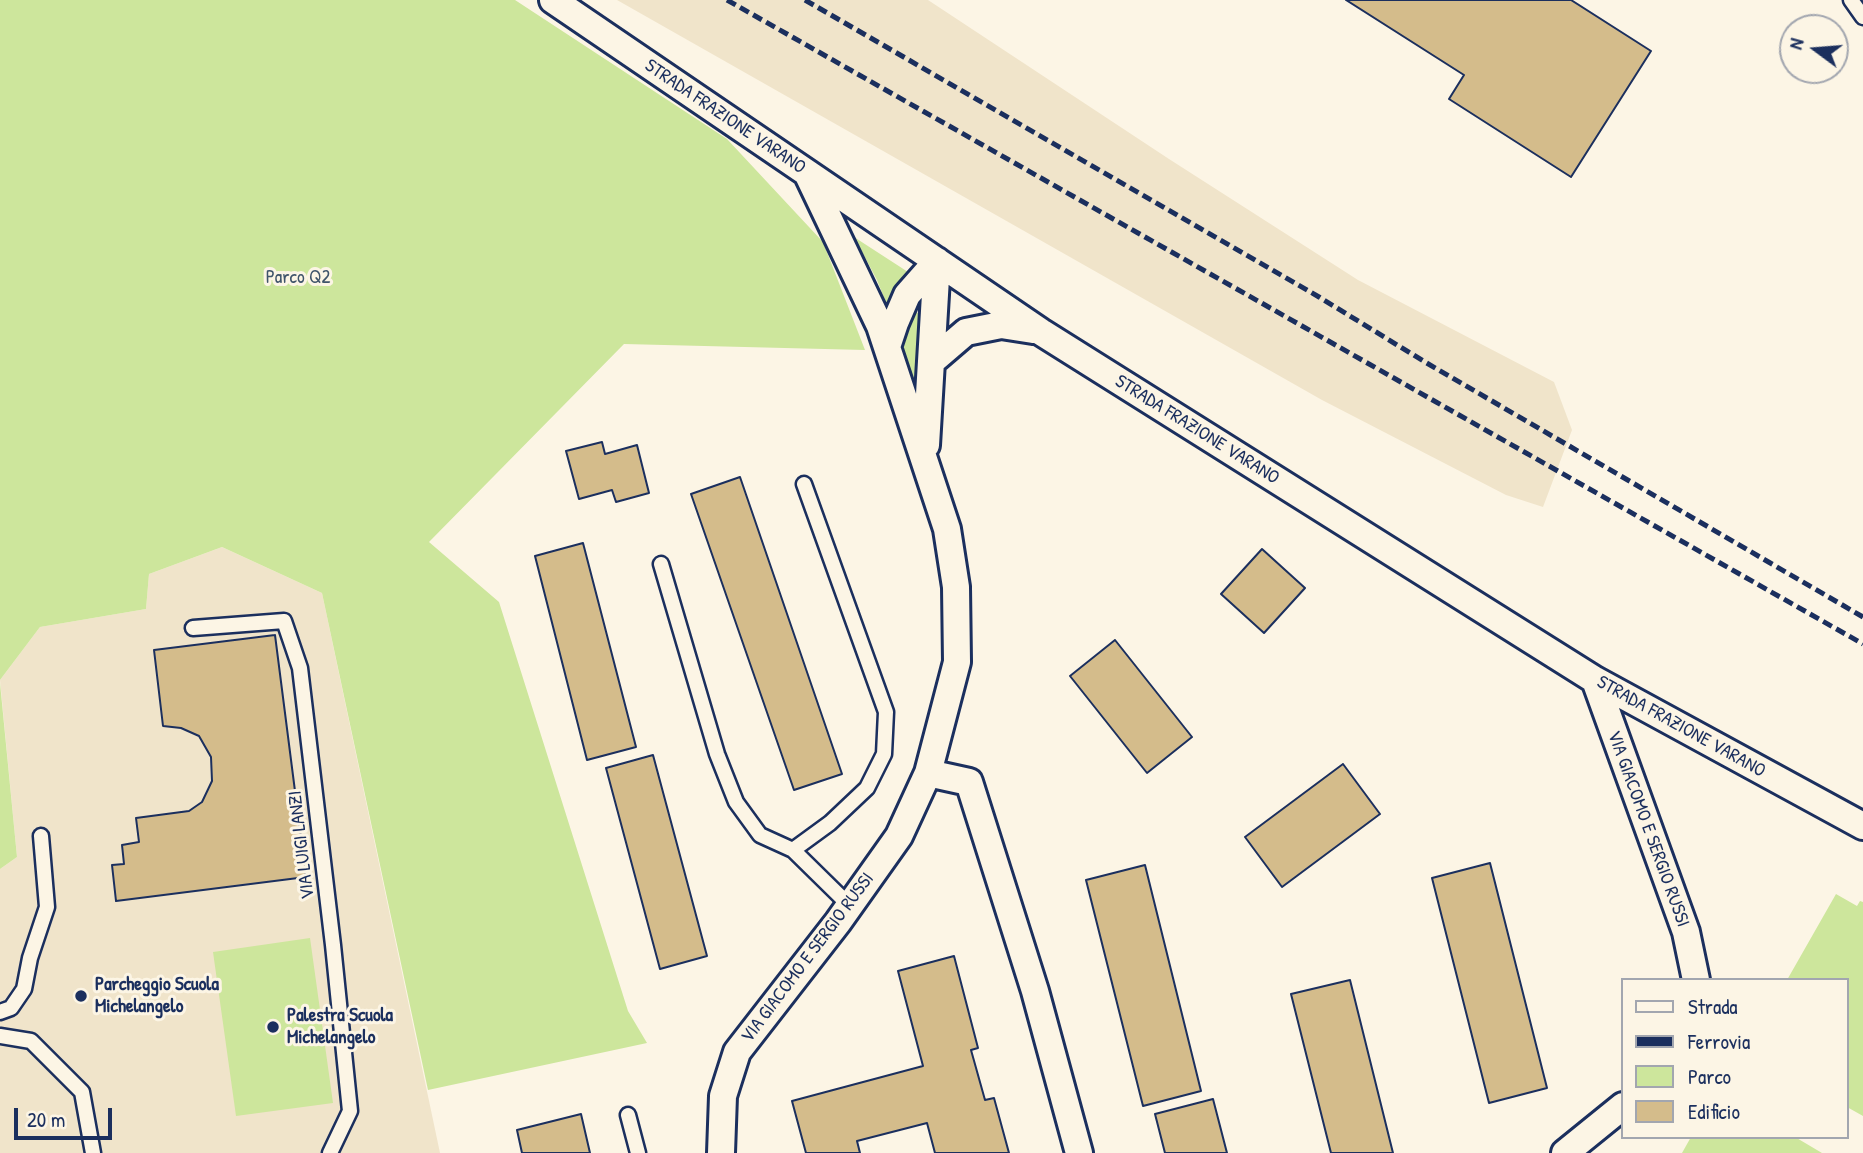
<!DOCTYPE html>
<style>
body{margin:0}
#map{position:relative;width:1863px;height:1153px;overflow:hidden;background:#fcf5e5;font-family:"Patrick Hand",sans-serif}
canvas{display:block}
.legend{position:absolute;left:1621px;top:978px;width:228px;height:161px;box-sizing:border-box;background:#fcf5e5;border:2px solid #a2a6af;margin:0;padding:9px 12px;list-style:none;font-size:21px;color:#1b2f5e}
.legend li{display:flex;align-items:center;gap:14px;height:35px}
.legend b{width:35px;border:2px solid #a2a6af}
.north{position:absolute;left:1779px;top:14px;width:70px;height:70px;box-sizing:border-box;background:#fcf5e5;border:2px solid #a2a6af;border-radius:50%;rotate:286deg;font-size:19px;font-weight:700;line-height:28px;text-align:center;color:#1b2f5e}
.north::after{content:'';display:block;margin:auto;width:24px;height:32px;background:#1b2f5e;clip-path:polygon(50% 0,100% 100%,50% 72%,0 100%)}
.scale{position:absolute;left:14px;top:1108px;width:98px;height:32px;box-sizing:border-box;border:4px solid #1b2f5e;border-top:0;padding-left:9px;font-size:21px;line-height:24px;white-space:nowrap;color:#1b2f5e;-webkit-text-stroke:5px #fcf5e5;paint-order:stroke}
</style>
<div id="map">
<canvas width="1863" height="1153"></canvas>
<ul class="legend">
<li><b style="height:9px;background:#fcf5e5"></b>Strada</li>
<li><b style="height:9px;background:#1b2f5e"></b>Ferrovia</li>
<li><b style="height:19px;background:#cde69c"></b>Parco</li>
<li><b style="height:19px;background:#d4bc8b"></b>Edificio</li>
</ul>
<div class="north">N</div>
<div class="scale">20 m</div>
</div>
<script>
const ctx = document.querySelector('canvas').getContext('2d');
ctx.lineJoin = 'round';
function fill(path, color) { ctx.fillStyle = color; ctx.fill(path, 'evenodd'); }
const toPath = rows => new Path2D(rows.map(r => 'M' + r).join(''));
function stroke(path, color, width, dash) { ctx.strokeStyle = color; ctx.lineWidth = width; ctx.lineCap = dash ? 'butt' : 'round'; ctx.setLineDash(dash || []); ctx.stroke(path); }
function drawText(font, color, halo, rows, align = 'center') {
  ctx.font = font + ' "Patrick Hand",sans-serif'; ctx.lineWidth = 6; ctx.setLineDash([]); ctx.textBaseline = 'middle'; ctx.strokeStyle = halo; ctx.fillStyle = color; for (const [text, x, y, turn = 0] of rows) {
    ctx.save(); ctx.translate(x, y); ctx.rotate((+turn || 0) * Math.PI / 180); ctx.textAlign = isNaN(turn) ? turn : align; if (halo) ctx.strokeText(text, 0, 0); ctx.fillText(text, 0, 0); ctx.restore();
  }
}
const built = toPath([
 [617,0,928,0,1169,159,1358,280,1554,382,1572,430,1543,507,1506,495,1322,400],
 [222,547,322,593,440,1153,0,1153,0,869,17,857,0,680,40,627,146,609,149,574]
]);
const green = toPath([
 [0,0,515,0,727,139,823,242,865,350,624,344,429,542,499,602,628,1011,647,1043,428,1090,322,593,222,547,149,574,146,609,40,627,0,680],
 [854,237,908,272,886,303,877,280],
 [913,311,922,315,918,408,903,352,905,331],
 [0,683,17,857,0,869],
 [1836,894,1857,906,1860,901,1863,902,1863,1116,1847,1107,1847,980,1787,980],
 [310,938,333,1103,236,1116,213,952],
 [1691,1137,1795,1137,1822,1153,1682,1153]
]);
const building = toPath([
 [1346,0,1571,0,1651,51,1571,177,1449,99,1464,75,1346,0],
 [602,442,605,454,637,445,649,493,616,502,612,490,579,499,566,451,602,442],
 [740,477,842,774,794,790,691,494,740,477],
 [583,543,636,747,587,760,535,556,583,543],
 [1262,549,1305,588,1264,633,1221,594,1262,549],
 [275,635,306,877,116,901,112,865,124,864,122,845,139,842,136,818,189,811,202,802,212,781,211,757,199,736,181,728,163,726,154,650,275,635],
 [1115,640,1192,737,1147,773,1070,676,1115,640],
 [653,755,707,956,660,969,606,768,653,755],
 [1343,764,1380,814,1282,887,1245,837,1343,764],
 [1490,863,1547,1088,1489,1103,1432,878,1490,863],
 [1145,865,1201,1091,1143,1106,1086,880,1145,865],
 [954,956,978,1048,971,1050,985,1100,994,1098,1009,1153,935,1153,927,1123,857,1141,860,1153,806,1153,792,1101,923,1066,898,971,954,956],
 [1350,980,1393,1153,1331,1153,1291,994,1350,980],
 [1213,1099,1227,1153,1165,1153,1155,1114,1213,1099],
 [581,1114,590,1153,522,1153,517,1130,581,1114]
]);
const service = toPath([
 [1851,0,1863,17],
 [661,564,717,754,736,802,760,835,793,850,849,905],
 [193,628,284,621,300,668,333,945,350,1111,330,1153],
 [793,850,830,823,867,788,884,754,886,712,804,484],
 [0,1012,11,1008,24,989,30,958,47,907,41,836],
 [0,1036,31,1041,82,1092,93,1153],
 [628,1115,638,1153]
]);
const minor = toPath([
 [553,0,1041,332,1595,680,1863,826],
 [887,347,895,323,907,295,937,261],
 [931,362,966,332,1001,325,1033,330],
 [926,445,937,261],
 [1595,680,1686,932,1696,980],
 [928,773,969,782,1035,991,1079,1153],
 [721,1153,723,1096,737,1052,838,922,899,836,928,773,957,662,956,587,947,529,880,326,808,175],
 [1565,1153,1623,1106]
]);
const rail = toPath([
 [727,0,1863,644],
 [805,0,1319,297,1425,362,1863,617]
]);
const markers = [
 [81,996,7,"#1b2f5e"],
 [273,1027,7,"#1b2f5e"]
];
const streetNames = [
 ["STRADA FRAZIONE VARANO",725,117,34],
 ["STRADA FRAZIONE VARANO",1197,430,32],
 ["STRADA FRAZIONE VARANO",1681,727,29],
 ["VIA GIACOMO E SERGIO RUSSI",1648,829,70],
 ["VIA LUIGI LANZI",302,845,-97],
 ["VIA GIACOMO E SERGIO RUSSI",808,958,-53]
];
const parkNames = [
 ["Parco Q2",298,278]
];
const poiNames = [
 ["Parcheggio Scuola",95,985],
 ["Michelangelo",95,1007],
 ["Palestra Scuola",287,1016],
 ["Michelangelo",287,1038]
];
fill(built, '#f0e4ca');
fill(green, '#cde69c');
fill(building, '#d4bc8b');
stroke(building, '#1b2f5e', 2);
stroke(service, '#1b2f5e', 19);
stroke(minor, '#1b2f5e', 32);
stroke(service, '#fcf5e5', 14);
stroke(minor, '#fcf5e5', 26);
stroke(rail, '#1b2f5e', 5, [10, 5]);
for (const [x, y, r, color] of markers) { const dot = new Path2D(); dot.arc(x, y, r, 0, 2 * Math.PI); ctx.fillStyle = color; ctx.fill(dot); stroke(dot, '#fcf5e5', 2.5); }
drawText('19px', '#1b2f5e', '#fcf5e5', streetNames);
drawText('19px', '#3f546a', '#fcf5e5', parkNames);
drawText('bold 19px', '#1b2f5e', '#fcf5e5', poiNames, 'left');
</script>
